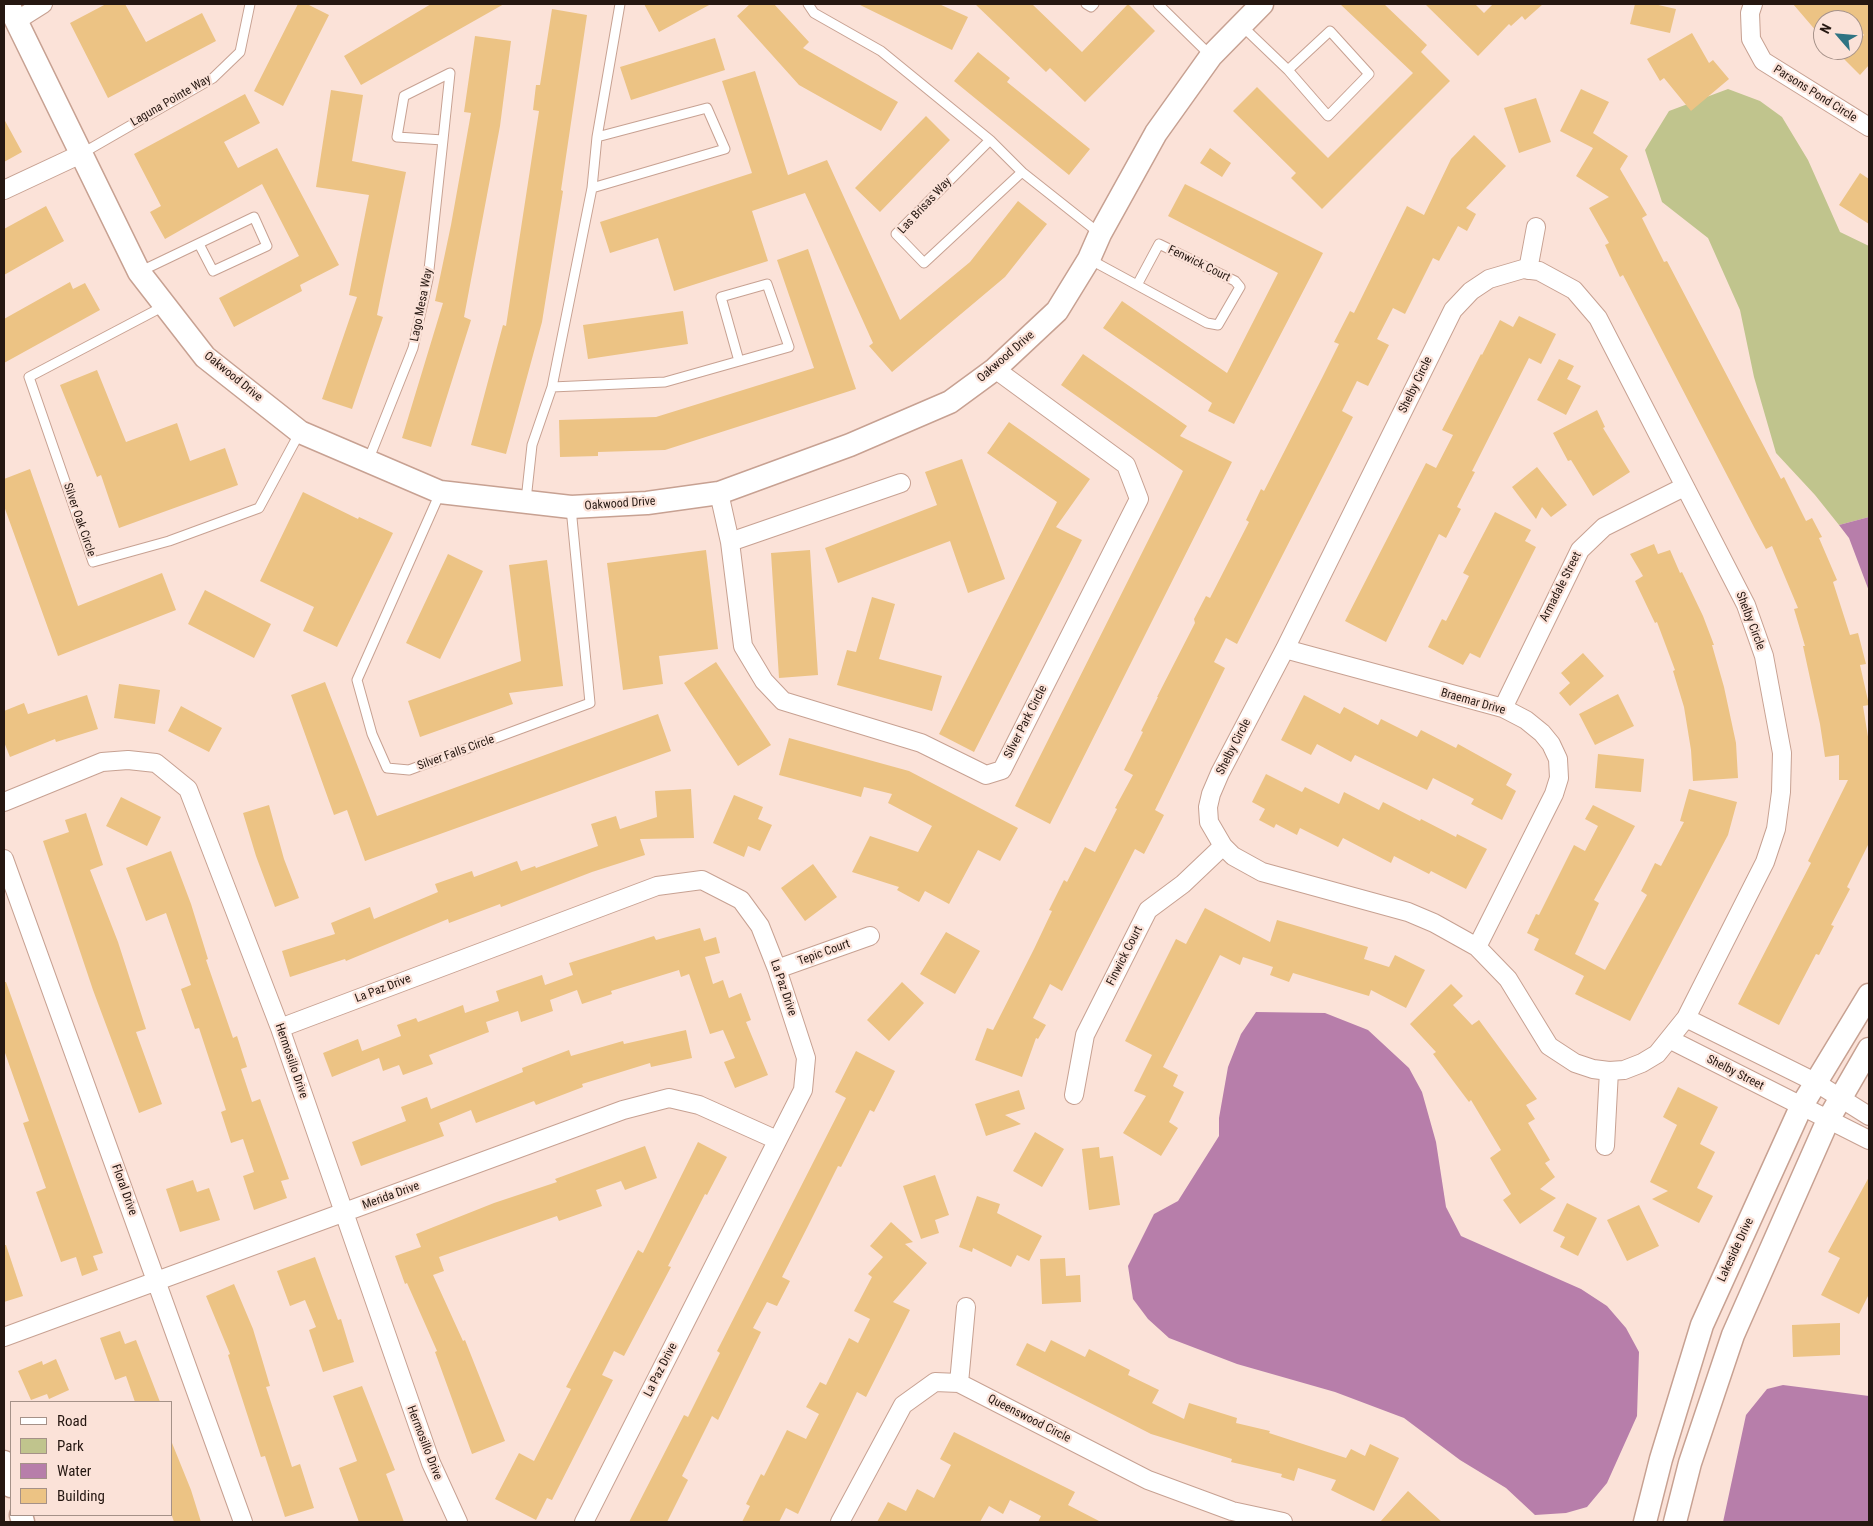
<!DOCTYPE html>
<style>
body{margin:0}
#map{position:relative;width:1873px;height:1526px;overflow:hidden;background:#fbe2d8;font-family:"Roboto Condensed",sans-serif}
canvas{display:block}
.frame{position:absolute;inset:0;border:5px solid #251711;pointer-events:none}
.legend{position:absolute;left:10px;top:1401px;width:162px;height:115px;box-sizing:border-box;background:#fbe2d8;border:1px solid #a59188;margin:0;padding:6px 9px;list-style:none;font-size:15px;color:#251711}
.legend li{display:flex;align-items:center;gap:10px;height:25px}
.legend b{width:25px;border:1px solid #a59188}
.north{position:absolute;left:1813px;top:10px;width:50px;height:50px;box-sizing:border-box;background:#fbe2d8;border:1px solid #a59188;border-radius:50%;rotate:297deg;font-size:14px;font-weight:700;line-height:20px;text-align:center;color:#251711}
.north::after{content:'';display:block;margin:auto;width:18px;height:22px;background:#2f7483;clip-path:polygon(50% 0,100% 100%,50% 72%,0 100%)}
</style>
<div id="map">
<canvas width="1873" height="1526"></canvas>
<div class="frame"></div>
<ul class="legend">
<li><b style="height:6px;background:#fff"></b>Road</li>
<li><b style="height:14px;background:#c0c48d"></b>Park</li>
<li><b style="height:14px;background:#b77eaa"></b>Water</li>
<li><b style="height:14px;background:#ecc384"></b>Building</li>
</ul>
<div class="north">N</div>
</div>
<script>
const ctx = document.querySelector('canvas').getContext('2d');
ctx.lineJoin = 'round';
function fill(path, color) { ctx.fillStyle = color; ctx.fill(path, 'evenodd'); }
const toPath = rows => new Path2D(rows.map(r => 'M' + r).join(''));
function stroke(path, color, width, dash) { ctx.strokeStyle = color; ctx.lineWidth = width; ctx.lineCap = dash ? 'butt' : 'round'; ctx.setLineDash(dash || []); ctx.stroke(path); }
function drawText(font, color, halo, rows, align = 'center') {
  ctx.font = font + ' "Roboto Condensed",sans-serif'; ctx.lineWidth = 4.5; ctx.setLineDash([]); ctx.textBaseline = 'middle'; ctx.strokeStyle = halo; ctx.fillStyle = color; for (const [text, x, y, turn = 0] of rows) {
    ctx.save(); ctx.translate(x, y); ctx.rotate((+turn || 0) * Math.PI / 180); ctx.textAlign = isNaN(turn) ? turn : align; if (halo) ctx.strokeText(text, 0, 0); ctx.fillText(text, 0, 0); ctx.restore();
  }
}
const green = toPath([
 [1728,89,1760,101,1782,117,1808,160,1840,232,1869,246,1869,517,1839,525,1815,495,1776,453,1754,377,1740,310,1708,238,1662,202,1645,150,1669,111]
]);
const water = toPath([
 [1869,517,1869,591,1849,538,1839,525],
 [1256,1012,1325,1013,1368,1030,1409,1068,1422,1092,1436,1142,1446,1207,1461,1236,1581,1289,1607,1306,1626,1328,1639,1352,1637,1416,1607,1483,1587,1507,1566,1513,1535,1515,1506,1488,1460,1460,1404,1418,1335,1392,1237,1364,1169,1338,1148,1319,1133,1299,1128,1266,1154,1214,1178,1201,1219,1136,1219,1118,1228,1067,1241,1034],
 [1783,1385,1869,1396,1869,1522,1723,1522,1746,1415,1767,1389]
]);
const building = toPath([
 [106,4,125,4,146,42,202,13,216,41,108,98,70,23],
 [298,4,307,4,329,15,283,106,254,91],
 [431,4,504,4,361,85,344,56],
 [644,4,711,4,659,32],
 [750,4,774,4,809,42,803,48,898,102,881,131,799,85,737,16],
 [858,4,939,4,968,17,952,50],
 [975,4,1032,4,1082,52,1128,4,1155,31,1085,102,1050,68,1046,72],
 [1340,4,1384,4,1427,45,1421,52,1450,81,1322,209,1291,178,1296,173,1233,111,1257,87,1328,158,1413,73],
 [1425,4,1475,4,1484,13,1493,4,1543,4,1525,20,1522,16,1511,26,1509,24,1478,56],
 [1635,4,1654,4,1676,9,1670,33,1630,24],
 [1793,4,1869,4,1869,65,1860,75,1842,57,1849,50,1853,50,1853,46,1864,35,1853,20,1823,20,1823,39],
 [552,9,587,15,561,190,563,191,542,322,506,454,471,445,503,325,506,326,539,111,533,110,536,85,540,85],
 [1692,33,1709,63,1713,60,1729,79,1691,111,1664,78,1660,81,1647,59],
 [475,36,511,41,500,126,464,317,471,320,431,447,402,438,443,303,435,301,451,225,471,113,464,112],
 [715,38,725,70,631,100,620,67],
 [978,52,1010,78,1007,82,1090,149,1069,175,954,81],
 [755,71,788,175,827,160,900,320,970,262,1018,201,1047,224,1005,277,892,372,869,346,873,343,805,193,752,211,768,261,674,291,658,238,610,253,600,222,752,173,722,81],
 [1581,89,1609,102,1593,133,1628,156,1620,169,1647,215,1642,218,1664,262,1667,261,1781,479,1784,477,1806,521,1812,518,1822,537,1819,538,1837,580,1833,582,1850,635,1858,633,1866,664,1860,665,1869,705,1863,706,1869,743,1869,843,1847,887,1850,889,1831,925,1834,926,1819,955,1816,954,1779,1025,1738,1004,1811,863,1808,861,1848,780,1839,780,1839,755,1825,757,1820,724,1803,646,1805,646,1794,609,1798,608,1772,546,1766,549,1755,529,1623,275,1620,277,1605,245,1609,243,1589,208,1609,197,1576,176,1593,148,1560,131],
 [331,90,363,95,352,161,406,172,377,315,383,317,352,409,322,399,357,297,349,295,369,195,316,187],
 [245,94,260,123,224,142,238,168,277,148,339,265,300,285,302,291,234,327,219,298,299,256,262,184,165,239,150,212,161,206,134,154],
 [1536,98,1551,142,1519,153,1504,108],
 [926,116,950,140,880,212,855,188],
 [4,119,22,152,4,162],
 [1474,135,1506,166,1466,208,1476,214,1467,231,1458,226,1439,261,1433,258,1405,314,1393,308,1377,339,1389,345,1368,386,1357,381,1342,411,1353,417,1323,476,1237,644,1226,638,1214,662,1225,668,1155,810,1164,815,1144,854,1135,849,1062,991,1050,984,1033,1018,1046,1025,1038,1039,1036,1038,1022,1077,975,1060,987,1028,993,1030,1034,949,1052,911,1049,910,1064,880,1067,882,1085,847,1095,852,1117,809,1115,808,1133,775,1124,770,1143,732,1141,731,1158,697,1157,697,1195,623,1194,619,1206,596,1210,598,1249,522,1246,520,1261,489,1264,491,1322,378,1339,344,1334,342,1350,311,1354,313,1407,206,1424,215,1451,159],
 [1210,148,1231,163,1222,177,1200,163],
 [1860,173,1869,179,1869,224,1839,205],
 [1185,184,1323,253,1234,424,1208,411,1212,403,1103,328,1122,301,1227,373,1278,273,1168,216],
 [46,206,64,241,4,275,4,229],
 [808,249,856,389,665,450,598,452,598,456,560,457,559,420,656,417,814,368,777,260],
 [70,282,73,289,85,283,100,310,4,363,4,319],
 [683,311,688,344,588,359,583,325],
 [1519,316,1556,334,1541,364,1529,358,1472,471,1475,472,1457,507,1461,509,1446,538,1439,534,1386,642,1345,621,1426,463,1436,468,1453,435,1442,430,1481,354,1482,355,1500,320,1513,327],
 [1083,354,1187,426,1180,436,1232,462,1050,824,1015,806,1183,471,1061,385],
 [1559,359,1574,366,1567,379,1581,386,1566,415,1537,400],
 [97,370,126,442,177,423,190,461,225,448,238,485,119,528,101,475,97,477,60,385],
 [1597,410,1605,427,1603,428,1630,472,1593,496,1571,460,1568,461,1553,433],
 [1009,422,1090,479,1056,527,1082,540,974,752,939,734,1057,502,987,453],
 [962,459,1005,579,968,593,950,541,838,583,825,548,937,505,925,472],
 [1537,467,1567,505,1551,517,1542,507,1536,519,1512,487],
 [30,469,78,606,162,573,176,610,58,656,4,506,4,479],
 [303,492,358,519,359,517,393,533,337,647,303,631,314,607,260,581],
 [1495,512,1531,530,1525,541,1536,547,1480,658,1470,653,1463,665,1428,647,1442,619,1446,621,1469,576,1463,573],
 [1654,544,1658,554,1670,550,1680,573,1682,572,1703,616,1714,645,1712,645,1724,687,1736,743,1738,778,1693,781,1691,750,1684,707,1673,671,1675,670,1657,622,1655,623,1635,581,1643,576,1630,554],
 [706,550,718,649,659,656,663,684,623,690,607,563],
 [810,550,818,675,779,678,771,553],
 [448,554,483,571,440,659,406,643],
 [547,560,563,686,509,693,513,704,420,737,408,701,521,661,509,565],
 [205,590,271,624,254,658,188,624],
 [872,597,895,604,879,659,942,676,932,711,837,685,847,650,856,652],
 [1583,653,1604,676,1570,706,1559,693,1570,683,1561,673],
 [716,662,771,745,738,766,684,683],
 [325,682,377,816,658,714,671,751,365,861,347,810,334,815,291,695],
 [119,684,160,690,155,724,114,718],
 [1618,694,1634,726,1595,745,1579,714],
 [87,695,98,729,56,742,55,739,10,757,4,742,4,711,24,703,28,714],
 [1304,695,1340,714,1344,707,1378,725,1381,719,1417,737,1421,730,1456,748,1458,744,1512,774,1506,785,1516,791,1502,820,1471,804,1474,799,1433,778,1427,790,1355,755,1351,762,1317,744,1311,755,1281,740],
 [181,706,222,728,209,752,168,731],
 [789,738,909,771,1018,828,1000,861,978,850,949,904,925,891,919,902,897,890,899,887,852,872,870,836,918,852,932,826,888,803,892,794,864,787,861,797,779,775],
 [1598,754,1644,759,1641,792,1595,788],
 [1266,774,1302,792,1305,787,1339,804,1344,792,1379,810,1383,802,1420,821,1421,819,1456,837,1457,834,1487,849,1466,889,1431,871,1429,874,1394,856,1391,863,1343,838,1338,847,1300,828,1297,835,1276,824,1274,828,1259,820,1265,809,1252,802],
 [691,789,694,838,640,839,645,855,592,872,501,907,500,904,449,923,448,919,346,961,345,959,290,977,282,951,335,934,331,923,370,907,374,919,438,892,435,884,472,871,474,877,517,861,521,871,535,866,536,868,598,846,591,824,616,816,620,829,657,817,655,791],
 [1689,789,1737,802,1728,835,1630,1021,1575,994,1584,976,1534,950,1539,939,1527,933,1536,914,1539,915,1574,845,1585,851,1598,826,1585,819,1593,805,1635,826,1594,900,1599,903,1575,954,1605,970,1647,895,1641,891,1655,863,1661,866,1684,822,1680,821],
 [734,795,763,807,758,819,772,825,760,851,748,846,744,857,713,843],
 [121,797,161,817,147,846,106,826],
 [269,805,284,859,299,898,275,907,256,856,243,813],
 [86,813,103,865,90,870,118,942,146,1029,136,1032,162,1104,139,1113,93,990,43,841,69,832,65,820],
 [171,851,191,904,208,959,206,960,233,1038,237,1036,247,1067,241,1069,252,1102,260,1099,289,1179,281,1181,287,1198,254,1210,243,1176,254,1172,243,1139,231,1143,221,1112,226,1110,199,1028,195,1029,181,989,191,985,166,913,146,921,126,868],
 [813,864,837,897,805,921,781,888],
 [1205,908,1270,942,1277,920,1368,947,1364,959,1389,967,1395,955,1425,970,1406,1008,1371,990,1369,996,1293,973,1289,982,1270,975,1273,967,1243,957,1240,965,1220,955,1163,1067,1178,1075,1173,1086,1184,1092,1169,1122,1178,1128,1161,1156,1123,1133,1146,1096,1134,1091,1152,1055,1125,1041,1176,939,1186,944],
 [700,928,704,941,716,937,720,953,705,957,713,984,723,980,729,998,741,993,751,1020,746,1022,768,1075,735,1088,724,1062,735,1058,723,1030,710,1034,689,974,681,977,679,970,611,991,612,994,582,1004,577,990,550,1000,553,1011,521,1022,518,1011,486,1022,489,1032,429,1055,433,1064,403,1075,399,1065,383,1071,379,1058,332,1077,323,1053,358,1039,362,1051,401,1036,397,1025,416,1018,418,1022,463,1005,465,1013,499,1001,496,991,542,975,545,985,573,975,569,963,654,936,656,940],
 [946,932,980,951,955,994,920,974],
 [4,982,6,982,103,1253,93,1256,98,1270,82,1276,76,1257,61,1262,36,1192,46,1188,23,1123,29,1121,4,1050],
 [902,982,924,1003,889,1041,867,1020],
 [1451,984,1463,996,1453,1005,1472,1025,1479,1020,1537,1099,1526,1105,1535,1119,1528,1123,1550,1160,1545,1163,1555,1177,1540,1189,1556,1198,1520,1224,1503,1200,1511,1194,1490,1158,1501,1150,1471,1100,1469,1102,1433,1054,1436,1052,1410,1024],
 [686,1030,692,1058,651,1067,650,1063,582,1084,583,1087,536,1105,534,1101,476,1123,471,1110,439,1123,444,1136,361,1166,352,1142,406,1121,401,1107,427,1097,431,1109,523,1072,522,1068,569,1050,571,1056,623,1041,624,1044],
 [856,1051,895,1071,874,1112,870,1110,841,1167,838,1166,807,1228,782,1277,790,1281,777,1306,767,1302,753,1328,761,1332,718,1420,712,1416,682,1476,688,1480,667,1522,629,1522,684,1415,688,1417,720,1353,717,1351,846,1098,835,1092],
 [1678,1087,1718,1107,1700,1144,1715,1152,1697,1188,1713,1196,1699,1223,1652,1199,1668,1191,1650,1182,1677,1125,1663,1117],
 [1019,1090,1025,1109,1005,1115,1021,1124,986,1136,975,1104],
 [1035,1132,1064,1149,1042,1187,1013,1171],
 [698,1142,727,1157,707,1195,705,1194,668,1266,671,1267,624,1356,614,1351,602,1375,613,1380,552,1500,547,1498,536,1520,495,1499,519,1453,534,1461,571,1389,566,1387,585,1351,638,1250,643,1253],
 [645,1146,657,1178,625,1190,621,1181,596,1190,602,1206,559,1221,557,1216,439,1257,444,1271,433,1275,463,1341,465,1340,505,1441,472,1454,435,1352,437,1351,407,1283,405,1284,395,1256,421,1247,416,1234,494,1203,557,1182,555,1179],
 [1099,1147,1100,1158,1113,1156,1120,1205,1089,1210,1082,1149],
 [935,1175,949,1215,935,1220,939,1233,921,1239,903,1186],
 [1869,1177,1869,1294,1859,1314,1821,1295,1840,1258,1828,1252],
 [193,1180,197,1192,209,1188,220,1220,180,1232,166,1189],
 [977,1196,1000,1204,997,1213,1042,1236,1029,1261,1017,1255,1011,1267,973,1248,972,1252,959,1247],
 [1567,1203,1597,1218,1578,1256,1560,1247,1565,1237,1553,1231],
 [1639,1205,1659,1246,1627,1261,1607,1220],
 [891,1222,913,1242,905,1244,927,1263,893,1302,910,1310,866,1397,857,1392,798,1514,786,1508,779,1522,742,1522,750,1506,746,1504,761,1474,764,1476,787,1430,806,1439,819,1414,806,1407,820,1382,826,1385,849,1338,858,1343,870,1319,854,1311,872,1277,868,1274,883,1257,870,1246],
 [4,1245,6,1245,23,1296,4,1302],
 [315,1257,338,1320,341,1319,354,1362,323,1372,309,1330,316,1327,305,1300,290,1306,277,1271],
 [1065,1258,1066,1276,1080,1275,1081,1302,1042,1304,1040,1259],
 [234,1284,253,1329,270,1386,266,1387,292,1467,300,1464,314,1508,285,1517,265,1456,261,1457,228,1355,230,1354,206,1296],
 [1840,1323,1840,1355,1793,1357,1792,1325],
 [120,1331,125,1344,136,1340,160,1402,135,1402,126,1376,115,1380,100,1338],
 [1051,1340,1085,1357,1089,1349,1130,1370,1128,1375,1159,1390,1152,1403,1184,1419,1189,1403,1237,1418,1236,1423,1270,1431,1269,1433,1346,1458,1351,1449,1365,1456,1370,1444,1399,1458,1374,1511,1331,1490,1336,1480,1298,1468,1294,1481,1281,1477,1282,1474,1231,1462,1232,1459,1151,1434,1016,1365,1027,1343,1045,1352],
 [56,1359,69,1390,49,1399,47,1394,31,1400,18,1371,42,1361,43,1365],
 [362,1386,395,1470,386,1474,404,1522,359,1522,339,1468,357,1461,333,1396],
 [954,1432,1075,1492,1068,1505,1101,1522,1038,1522,1041,1516,1010,1500,1003,1514,989,1506,980,1522,877,1522,888,1502,906,1511,917,1489,934,1498,951,1465,940,1459],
 [172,1443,191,1490,201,1522,174,1522,171,1513],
 [1408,1491,1442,1522,1380,1522]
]);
const service = toPath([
 [808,4,814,13,881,51,990,140,1022,172,1099,233],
 [1086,4,1091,7,1094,4],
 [1158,4,1211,56],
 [1241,25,1288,70,1328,116,1369,74,1330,31,1288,70],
 [990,140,896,234,924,263,1022,172],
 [81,154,213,78,240,52,250,4],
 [592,188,725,149,707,108,597,137],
 [1089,259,1137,285,1207,323,1218,325,1240,287,1235,281,1159,244,1137,285],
 [139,272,254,217,267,246,213,271,199,244],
 [164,306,29,377,93,562,169,541,259,508,300,432],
 [552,387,665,382,789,347,767,284,721,297,739,361],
 [368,461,413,348,428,279,443,140,450,73,404,96,397,137,443,140],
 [440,493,357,680,372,734,387,768,409,770,590,703,571,508],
 [526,500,532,445,552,387,592,188,597,137,620,4]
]);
const minor = toPath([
 [1753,4,1750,13,1751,39,1763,61,1869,127],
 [16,21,43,4],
 [4,190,81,154],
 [1523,269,1539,271,1574,290,1598,318,1746,605,1764,656,1782,753,1781,792,1776,829,1765,862,1686,1018,1657,1054,1642,1063,1624,1070,1609,1071,1593,1069,1575,1063,1549,1046,1508,979,1477,947,1434,923,1408,912,1262,872,1233,856,1223,846,1209,822,1208,807,1211,794,1220,773,1285,649,1453,310,1471,291,1489,279,1523,269],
 [1528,270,1536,227],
 [719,493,730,542,743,646,764,681,783,701,921,743,986,775,1002,770,1139,499,1126,465,995,369],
 [730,542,901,483],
 [1285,649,1503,708,1526,720,1542,733,1551,744,1558,759,1559,778,1554,794,1477,947],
 [1503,708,1580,550,1604,527,1684,487],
 [4,802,102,762,128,760,156,763,188,789,280,1028,431,1463,458,1522],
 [4,859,243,1522],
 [777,969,870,936],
 [1686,1018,1815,1082,1869,1116],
 [280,1028,657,886,702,880,741,900,760,926,777,969,806,1058,803,1090,584,1522],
 [1669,1039,1869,1140],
 [1074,1095,1085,1035,1148,910,1183,884,1223,846],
 [1605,1146,1609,1071],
 [4,1337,623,1110,669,1098,699,1105,777,1140],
 [959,1383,966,1307],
 [840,1522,903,1405,935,1382,959,1383,1148,1480,1232,1511,1283,1522]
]);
const tertiary = toPath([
 [8,4,139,272,205,357,300,432,440,492,571,507,647,503,719,493,850,445,950,402,995,369,1057,311,1089,259,1100,234,1156,133,1211,56,1262,4],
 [4,1462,11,1486],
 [21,1515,23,1522],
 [1645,1522,1661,1459,1702,1325,1801,1107,1869,995],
 [1675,1522,1690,1463,1733,1335,1828,1120,1869,1049]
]);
const streetNames = [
 ["Parsons Pond Circle",1815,94,32],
 ["Laguna Pointe Way",171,101,-30],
 ["Las Brisas Way",925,206,-47],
 ["Fenwick Court",1199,264,26],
 ["Lago Mesa Way",422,305,-79],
 ["Oakwood Drive",1006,357,-41],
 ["Oakwood Drive",233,377,39],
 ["Shelby Circle",1416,385,-64],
 ["Oakwood Drive",620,504,-4],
 ["Silver Oak Circle",79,520,71],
 ["Armadale Street",1561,587,-63],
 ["Shelby Circle",1750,621,69],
 ["Braemar Drive",1473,702,16],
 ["Silver Park Circle",1026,722,-63],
 ["Shelby Circle",1234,747,-63],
 ["Silver Falls Circle",456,753,-20],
 ["Tepic Court",824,953,-20],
 ["Finwick Court",1125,956,-63],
 ["La Paz Drive",783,988,71],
 ["La Paz Drive",383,989,-21],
 ["Hermosillo Drive",291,1061,71],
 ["Shelby Street",1735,1073,27],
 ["Floral Drive",124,1190,70],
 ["Merida Drive",391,1196,-20],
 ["Lakeside Drive",1736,1250,-65],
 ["La Paz Drive",661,1370,-63],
 ["Queenswood Circle",1029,1419,27],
 ["Hermosillo Drive",424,1443,69]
];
fill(green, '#c0c48d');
fill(water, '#b77eaa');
fill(building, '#ecc384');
stroke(service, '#c7a192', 11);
stroke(minor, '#c7a192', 20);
stroke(tertiary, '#c7a192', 25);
stroke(service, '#fff', 9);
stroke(minor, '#fff', 18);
stroke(tertiary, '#fff', 22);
drawText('12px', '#251711', '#fbe2d8', streetNames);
</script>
